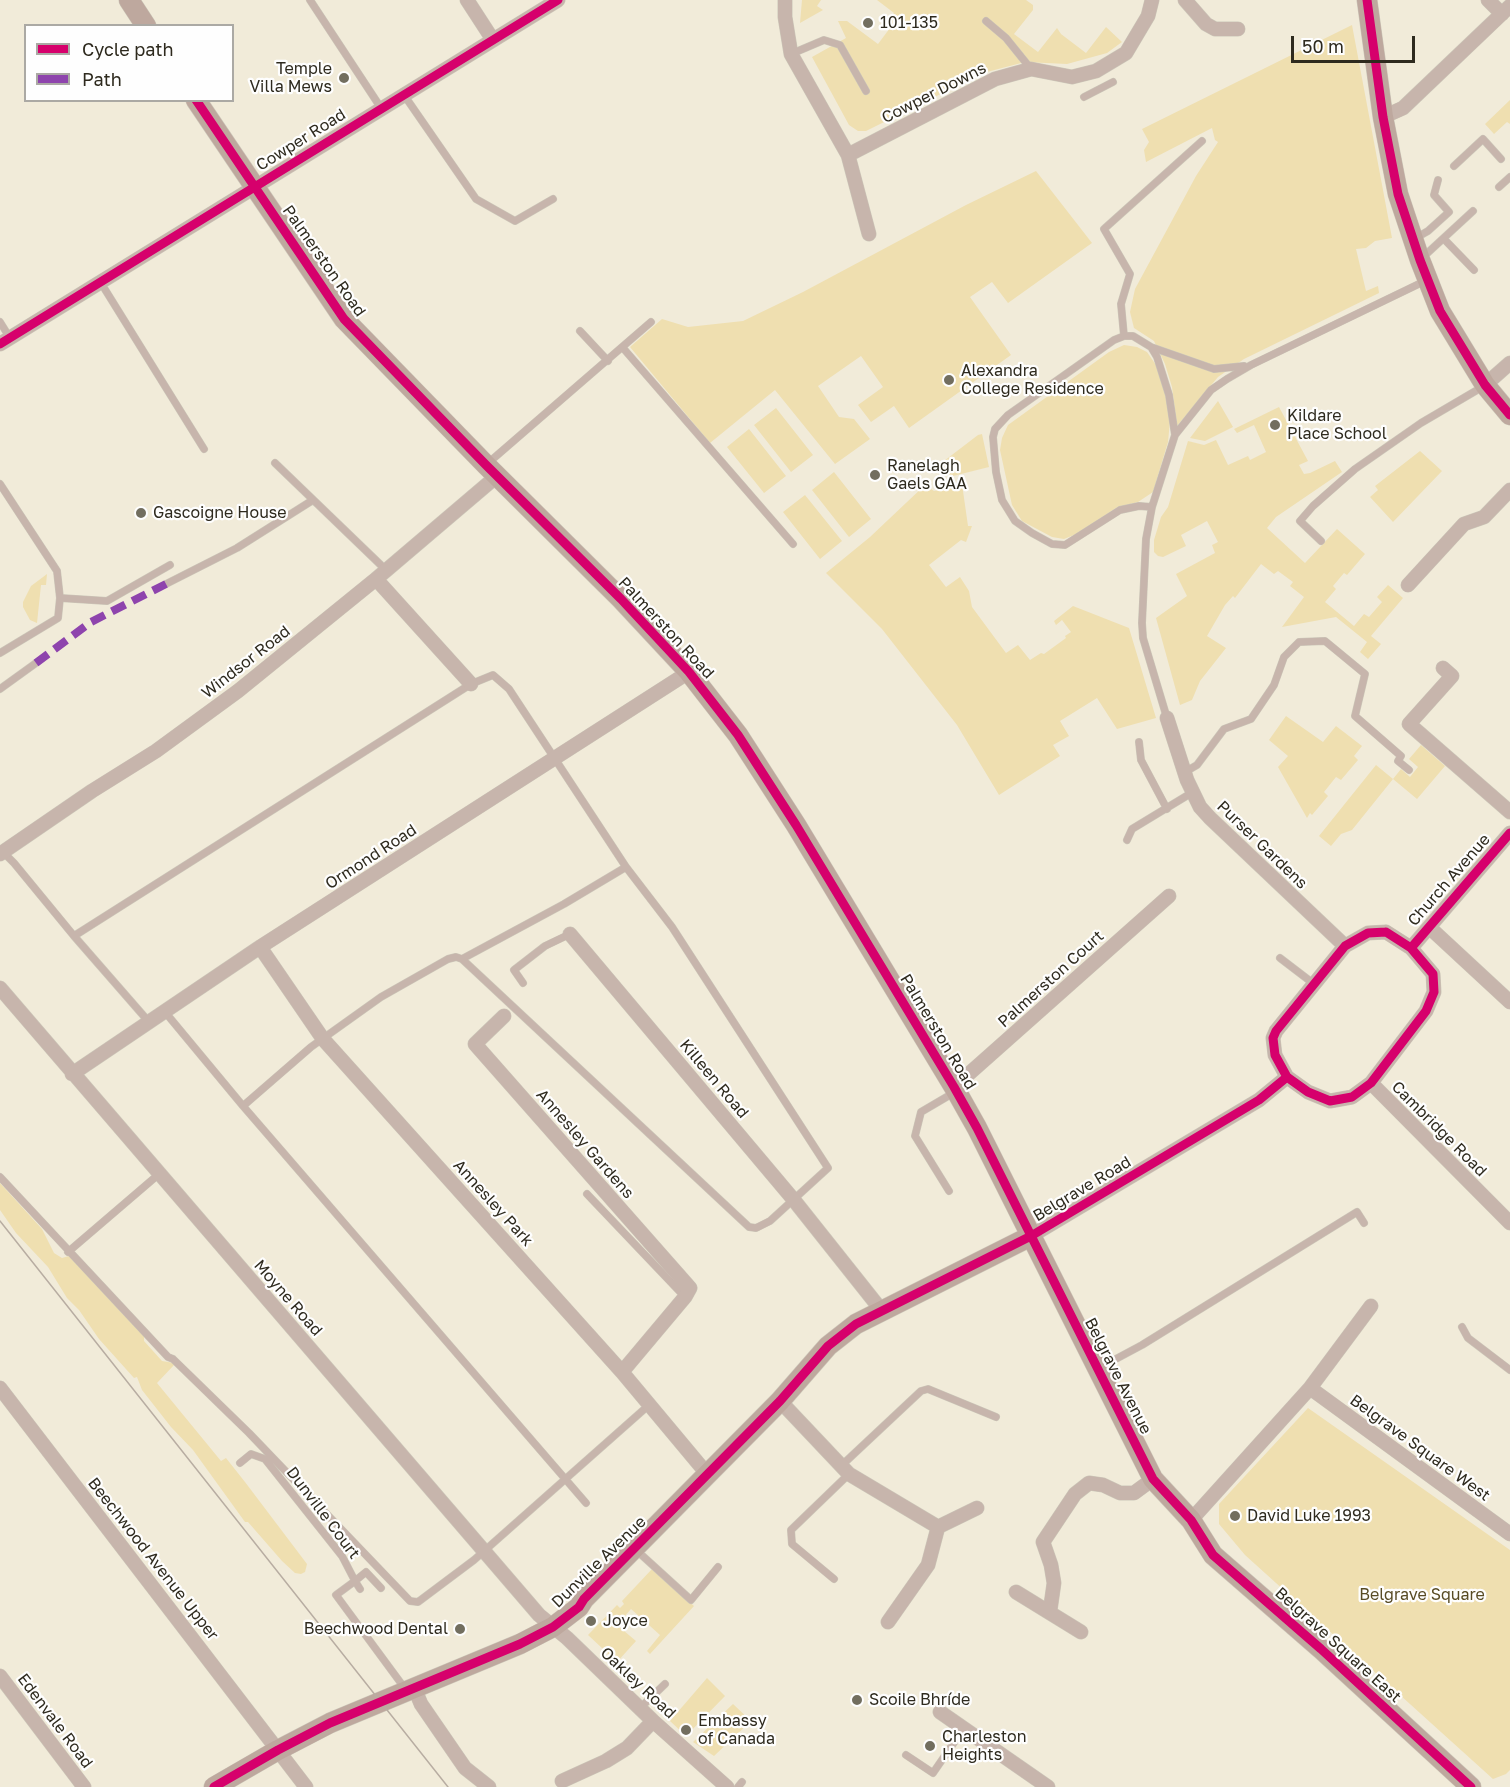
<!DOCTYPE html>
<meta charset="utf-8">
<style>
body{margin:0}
#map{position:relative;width:1510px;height:1787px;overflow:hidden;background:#f1ebd9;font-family:"Golos Text",sans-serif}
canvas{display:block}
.legend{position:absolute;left:24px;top:24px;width:210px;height:78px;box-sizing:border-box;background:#fefefe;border:2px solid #aba9a4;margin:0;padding:8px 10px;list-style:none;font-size:18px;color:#2e2a1e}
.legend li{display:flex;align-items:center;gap:12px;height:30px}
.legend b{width:30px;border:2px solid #aba9a4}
.scale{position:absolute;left:1291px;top:36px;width:124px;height:27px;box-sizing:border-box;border:3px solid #2e2a1e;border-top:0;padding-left:8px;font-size:18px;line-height:21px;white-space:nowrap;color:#2e2a1e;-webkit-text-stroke:4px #fefefe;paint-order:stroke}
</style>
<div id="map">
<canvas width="1510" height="1787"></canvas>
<ul class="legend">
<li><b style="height:8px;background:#d6006c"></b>Cycle path</li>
<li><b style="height:8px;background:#8e44ad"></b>Path</li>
</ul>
<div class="scale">50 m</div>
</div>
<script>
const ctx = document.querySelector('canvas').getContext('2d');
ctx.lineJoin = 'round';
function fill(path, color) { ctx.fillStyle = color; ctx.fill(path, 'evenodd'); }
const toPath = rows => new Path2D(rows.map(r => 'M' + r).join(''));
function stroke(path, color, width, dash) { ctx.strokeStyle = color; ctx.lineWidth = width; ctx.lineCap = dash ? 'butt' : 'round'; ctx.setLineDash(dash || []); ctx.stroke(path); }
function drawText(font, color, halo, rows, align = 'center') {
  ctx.font = font + ' "Golos Text",sans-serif'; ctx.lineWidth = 4.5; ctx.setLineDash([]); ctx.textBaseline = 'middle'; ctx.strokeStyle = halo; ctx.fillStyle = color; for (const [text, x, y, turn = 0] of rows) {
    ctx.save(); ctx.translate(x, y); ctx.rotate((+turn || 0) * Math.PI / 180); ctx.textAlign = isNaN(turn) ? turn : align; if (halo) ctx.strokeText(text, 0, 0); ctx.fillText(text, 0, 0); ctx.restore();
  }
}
const green = toPath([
 [802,0,821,0,817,6,823,10,800,23],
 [877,0,1026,0,1033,5,1033,10,1014,34,1038,52,1057,28,1061,34,1086,53,1106,27,1122,42,1107,53,1067,64,1025,62,983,73,866,131,858,131,849,125,812,57,846,38,838,21,847,21,878,44,890,28,886,24,894,13],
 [1352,25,1392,238,1375,241,1366,248,1356,249,1366,291,1378,286,1379,293,1244,359,1218,377,1177,426,1172,387,1165,364,1154,341,1134,328,1130,312,1135,289,1196,176,1218,142,1215,140,1212,128,1146,162,1144,150,1149,142,1142,129],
 [1510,100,1510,124,1507,122,1494,134,1485,124],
 [1036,171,1092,243,1008,303,992,282,970,297,1011,355,909,428,894,406,871,422,858,405,883,387,861,356,818,386,839,417,854,419,870,439,835,464,775,390,710,443,630,347,662,319,688,327,743,321,803,292,966,205],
 [1124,345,1137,347,1147,352,1156,365,1166,397,1170,421,1168,442,1153,492,1138,502,1116,508,1079,533,1064,539,1052,537,1022,521,1012,505,1000,450,1002,438,1008,425,1109,352],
 [1218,401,1233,427,1205,441,1190,438],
 [1279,407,1308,461,1299,465,1304,474,1310,473,1335,461,1342,472,1276,517,1267,528,1305,563,1337,529,1365,554,1347,575,1344,573,1333,586,1336,589,1325,602,1354,626,1364,614,1369,617,1382,602,1377,597,1388,585,1403,598,1371,636,1381,644,1368,659,1360,652,1367,642,1336,617,1282,627,1304,597,1290,586,1293,582,1278,571,1274,574,1261,564,1235,598,1233,596,1225,605,1207,636,1226,648,1200,681,1192,700,1180,705,1156,618,1187,596,1176,574,1215,553,1212,545,1218,542,1207,521,1181,535,1186,546,1163,557,1158,556,1154,552,1154,540,1161,517,1168,507,1188,441,1204,445,1216,440,1228,465,1248,456,1250,460,1266,452,1254,425,1237,433,1234,429],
 [776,408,813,455,791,472,754,425],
 [749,429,786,476,764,493,727,447],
 [982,434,989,467,953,476,946,475,942,470,944,461,978,435],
 [1420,451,1442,471,1393,522,1370,497,1378,490,1375,486],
 [834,472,871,519,849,537,812,490],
 [962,484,968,526,972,526,966,542,961,540,929,565,946,587,960,577,969,591,972,607,1006,653,1018,645,1030,660,1041,653,1044,654,1066,638,1065,636,1071,632,1062,620,1056,625,1054,621,1073,606,1129,628,1156,718,1117,729,1097,698,1060,721,1069,736,1053,745,1060,756,999,795,957,725,882,629,826,573,870,537,925,485,934,491],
 [805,495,842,541,820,559,783,512],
 [47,574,46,585,41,585,37,623,30,620,23,607,23,602,31,586],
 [1286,716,1323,742,1336,726,1362,746,1354,756,1358,760,1341,780,1336,777,1324,792,1328,796,1312,815,1310,813,1307,818,1278,767,1288,756,1269,740],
 [1421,745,1445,766,1417,799,1393,779,1352,830,1341,834,1331,846,1319,836,1376,765,1393,779,1401,769,1410,777,1418,767,1409,759],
 [0,1183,42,1229,54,1253,62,1258,69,1256,144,1336,144,1341,162,1361,174,1363,174,1365,157,1383,221,1461,226,1458,245,1482,307,1564,305,1572,301,1574,295,1573,282,1561,248,1522,245,1522,193,1450,171,1427,142,1390,137,1377,134,1378,99,1339,79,1310,67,1298,48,1267,16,1233,0,1210],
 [1308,1408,1510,1550,1510,1770,1506,1774,1493,1779,1245,1555,1219,1524,1219,1504],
 [652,1569,694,1606,650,1654,647,1651,660,1635,631,1609,617,1625,636,1641,617,1662,588,1635,617,1605,620,1608,624,1604,622,1601],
 [707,1678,725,1696,686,1736,670,1721],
 [733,1704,751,1721,714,1756,693,1742]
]);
const lane = toPath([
 [310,0,381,108],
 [986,21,1006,38,1031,69],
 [791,54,824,40,840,45,866,91],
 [404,95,476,199,515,221,553,199],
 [1084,97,1113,82],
 [1454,166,1483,139,1501,159],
 [1499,187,1510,177],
 [1414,239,1428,231,1449,212,1434,195,1438,180],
 [1444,239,1474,270],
 [1422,258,1473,211],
 [101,283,204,449],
 [0,322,10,338],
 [580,331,608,361],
 [1124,336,1121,304,1130,274,1104,229,1202,141],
 [1151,347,1214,369,1244,366],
 [623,348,793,544],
 [275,463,386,570],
 [487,464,651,322],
 [0,484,57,571,60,598,58,618,0,653],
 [1152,507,1139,506,1120,510,1065,545,1052,544,1032,533,1015,521,1002,500,996,472,993,437,995,429,1008,415,1114,340,1124,336,1133,336,1151,347,1157,357,1169,395,1175,435],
 [1321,541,1300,521,1313,506,1355,469,1421,423,1484,386],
 [166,584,237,548,313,500],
 [60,598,107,601,170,565],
 [0,689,36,663],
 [1167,718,1143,638,1142,623,1146,539,1152,507,1175,435,1211,390,1227,379,1251,365,1425,281],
 [1139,742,1141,760,1167,809],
 [1185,772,1197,765,1224,729,1251,719,1274,685,1284,657,1299,642,1325,641,1365,674,1355,716,1401,756,1398,761,1409,770],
 [1127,840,1132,829,1193,792],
 [2,851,14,863,74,936],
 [1280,958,1314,984],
 [462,959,564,904,626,867],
 [523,983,514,970,545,946,570,934],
 [149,1022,74,936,471,684,493,675,509,689,626,867,672,927,828,1168,770,1221,756,1228,749,1227,462,959,456,957,448,959,381,997,311,1047,243,1106,165,1012],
 [243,1106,586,1503],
 [0,1177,168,1357,173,1359,249,1433,410,1601,418,1602,474,1560,649,1405],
 [949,1191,915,1136,921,1112,955,1092],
 [587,1194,685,1297],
 [68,1252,159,1174],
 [1462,1327,1468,1338,1510,1370],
 [1099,1368,1142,1345,1357,1212,1364,1223],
 [240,1463,251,1454,265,1459,342,1556,355,1581,336,1595,406,1690],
 [841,1466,921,1391,928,1389,996,1417],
 [635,1549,691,1600,718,1567],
 [834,1579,792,1544,791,1530,849,1474],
 [360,1589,355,1581,366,1572,381,1588],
 [640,1708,665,1684],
 [906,1755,933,1773,964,1728],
 [738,1787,742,1782]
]);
const street = toPath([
 [467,0,493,40],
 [785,0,785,17,791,54,848,155,869,234],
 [1185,0,1206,24,1215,29,1238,29],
 [1488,0,1502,14],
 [1383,117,1403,108,1510,6],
 [848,155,995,79,1031,69,1072,77,1096,71,1126,53,1148,16,1152,0],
 [0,344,558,0],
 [1485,385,1510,363],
 [376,579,471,684],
 [1408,585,1464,524,1484,517,1510,490],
 [1443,668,1452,676,1409,724,1510,812],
 [1167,718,1187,780,1200,807,1210,818,1345,946],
 [0,854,92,791,156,751,238,691,376,579,497,476],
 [1429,927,1510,1002],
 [1386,932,1411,948,1433,974,1434,992,1426,1011,1371,1083,1352,1097,1330,1101,1308,1092,1287,1077,1275,1055,1273,1038,1276,1031,1345,946,1368,933,1386,932],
 [570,934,793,1199,882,1311],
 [260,947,323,1039,622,1372,708,1475],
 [1411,948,1510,833],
 [0,988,539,1615,567,1638,653,1721,727,1787],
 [504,1016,475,1044,690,1288,685,1297,622,1372],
 [72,1074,260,947,689,672],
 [1371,1083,1510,1223],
 [954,1087,1169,896],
 [1031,1236,1259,1100,1287,1077],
 [0,1388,306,1787],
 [1310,1388,1510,1534],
 [780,1401,849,1474,938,1527,928,1565,888,1622],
 [1191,1520,1310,1388,1371,1306],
 [938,1527,977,1508],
 [1016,1592,1081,1632],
 [1050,1611,1054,1583,1051,1565,1043,1542,1075,1494,1089,1483,1103,1485,1120,1493,1134,1493,1153,1479],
 [0,1676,84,1787],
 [414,1687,421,1704,465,1768,489,1787],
 [940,1712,1048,1787],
 [562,1781,606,1761,627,1748,653,1721]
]);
const secondary = toPath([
 [129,0,146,26],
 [1367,0,1383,117,1398,194,1420,260,1440,311,1485,385,1510,415],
 [196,100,344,319,486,465,621,599,689,672,738,735,796,825,954,1087,977,1128,1153,1479,1191,1520,1213,1555,1321,1649,1471,1787],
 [214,1787,278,1750,330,1723,520,1644,553,1627,579,1607,584,1599,780,1401,828,1346,856,1324,1031,1236]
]);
const tram = toPath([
 [0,1221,448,1787]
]);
const quiet = toPath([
 [36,663,91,622,166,584]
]);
const cycleway = toPath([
 [1367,0,1383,117,1398,194,1420,260,1440,311,1485,385,1510,415],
 [196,100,344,319,486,465,621,599,689,672,738,735,796,825,954,1087,977,1128,1153,1479,1191,1520,1213,1555,1321,1649,1471,1787],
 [0,344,558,0],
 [1386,932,1411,948,1433,974,1434,992,1426,1011,1371,1083,1352,1097,1330,1101,1308,1092,1287,1077,1275,1055,1273,1038,1276,1031,1345,946,1368,933,1386,932],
 [1411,948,1510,833],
 [214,1787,278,1750,330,1723,520,1644,553,1627,579,1607,584,1599,780,1401,828,1346,856,1324,1031,1236,1259,1100,1287,1077]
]);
const markers = [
 [868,23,6,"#726e5f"],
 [344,78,6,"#726e5f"],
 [949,380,6,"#726e5f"],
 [1275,425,6,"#726e5f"],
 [875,475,6,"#726e5f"],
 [141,513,6,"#726e5f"],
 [1235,1516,6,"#726e5f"],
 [591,1621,6,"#726e5f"],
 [460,1629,6,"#726e5f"],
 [857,1700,6,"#726e5f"],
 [686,1730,6,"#726e5f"],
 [930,1746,6,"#726e5f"]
];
const poiNames = [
 ["101-135",880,23],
 ["Temple",332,69,"right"],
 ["Villa Mews",332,87,"right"],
 ["Alexandra",961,371],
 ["College Residence",961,389],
 ["Kildare",1287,416],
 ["Place School",1287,434],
 ["Ranelagh",887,466],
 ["Gaels GAA",887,484],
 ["Gascoigne House",153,513],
 ["David Luke 1993",1247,1516],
 ["Joyce",603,1621],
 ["Beechwood Dental",448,1629,"right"],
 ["Scoile Bhríde",869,1700],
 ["Embassy",698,1721],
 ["of Canada",698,1739],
 ["Charleston",942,1737],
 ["Heights",942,1755]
];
const streetNames = [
 ["Cowper Downs",934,93,-27],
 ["Cowper Road",301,140,-32],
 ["Palmerston Road",324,261,55],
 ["Palmerston Road",666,628,47],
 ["Windsor Road",246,662,-38],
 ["Purser Gardens",1262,845,44],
 ["Ormond Road",371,857,-33],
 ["Church Avenue",1449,880,-49],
 ["Palmerston Court",1051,979,-42],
 ["Palmerston Road",938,1032,59],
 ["Killeen Road",714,1079,50],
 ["Cambridge Road",1439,1129,45],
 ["Annesley Gardens",585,1144,49],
 ["Belgrave Road",1082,1189,-31],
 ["Annesley Park",493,1203,48],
 ["Moyne Road",288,1298,49],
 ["Belgrave Avenue",1118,1376,63],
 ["Belgrave Square West",1420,1448,36],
 ["Dunville Court",323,1513,53],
 ["Beechwood Avenue Upper",153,1559,52],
 ["Dunville Avenue",599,1562,-44],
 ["Belgrave Square East",1338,1645,42],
 ["Oakley Road",638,1683,43],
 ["Edenvale Road",55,1721,53]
];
const parkNames = [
 ["Belgrave Square",1422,1595]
];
fill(green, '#efdfb0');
stroke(lane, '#ccc7b9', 8);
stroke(street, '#ccc7b9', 15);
stroke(secondary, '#ccc7b9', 21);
stroke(lane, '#c7b5ac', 7);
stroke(street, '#c7b5ac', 14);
stroke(secondary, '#bea89e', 20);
stroke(tram, '#b8ada2', 1.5);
stroke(quiet, '#8e44ad', 8, [15, 8]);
stroke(cycleway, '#d6006c', 9);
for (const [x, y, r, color] of markers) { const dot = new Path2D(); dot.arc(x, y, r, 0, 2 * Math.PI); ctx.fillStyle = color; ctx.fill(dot); stroke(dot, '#fefefe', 2); }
drawText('16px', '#2e2a1e', '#fefefe', poiNames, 'left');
drawText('16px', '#2e2a1e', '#fefefe', streetNames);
drawText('16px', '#584b24', '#fefefe', parkNames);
</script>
